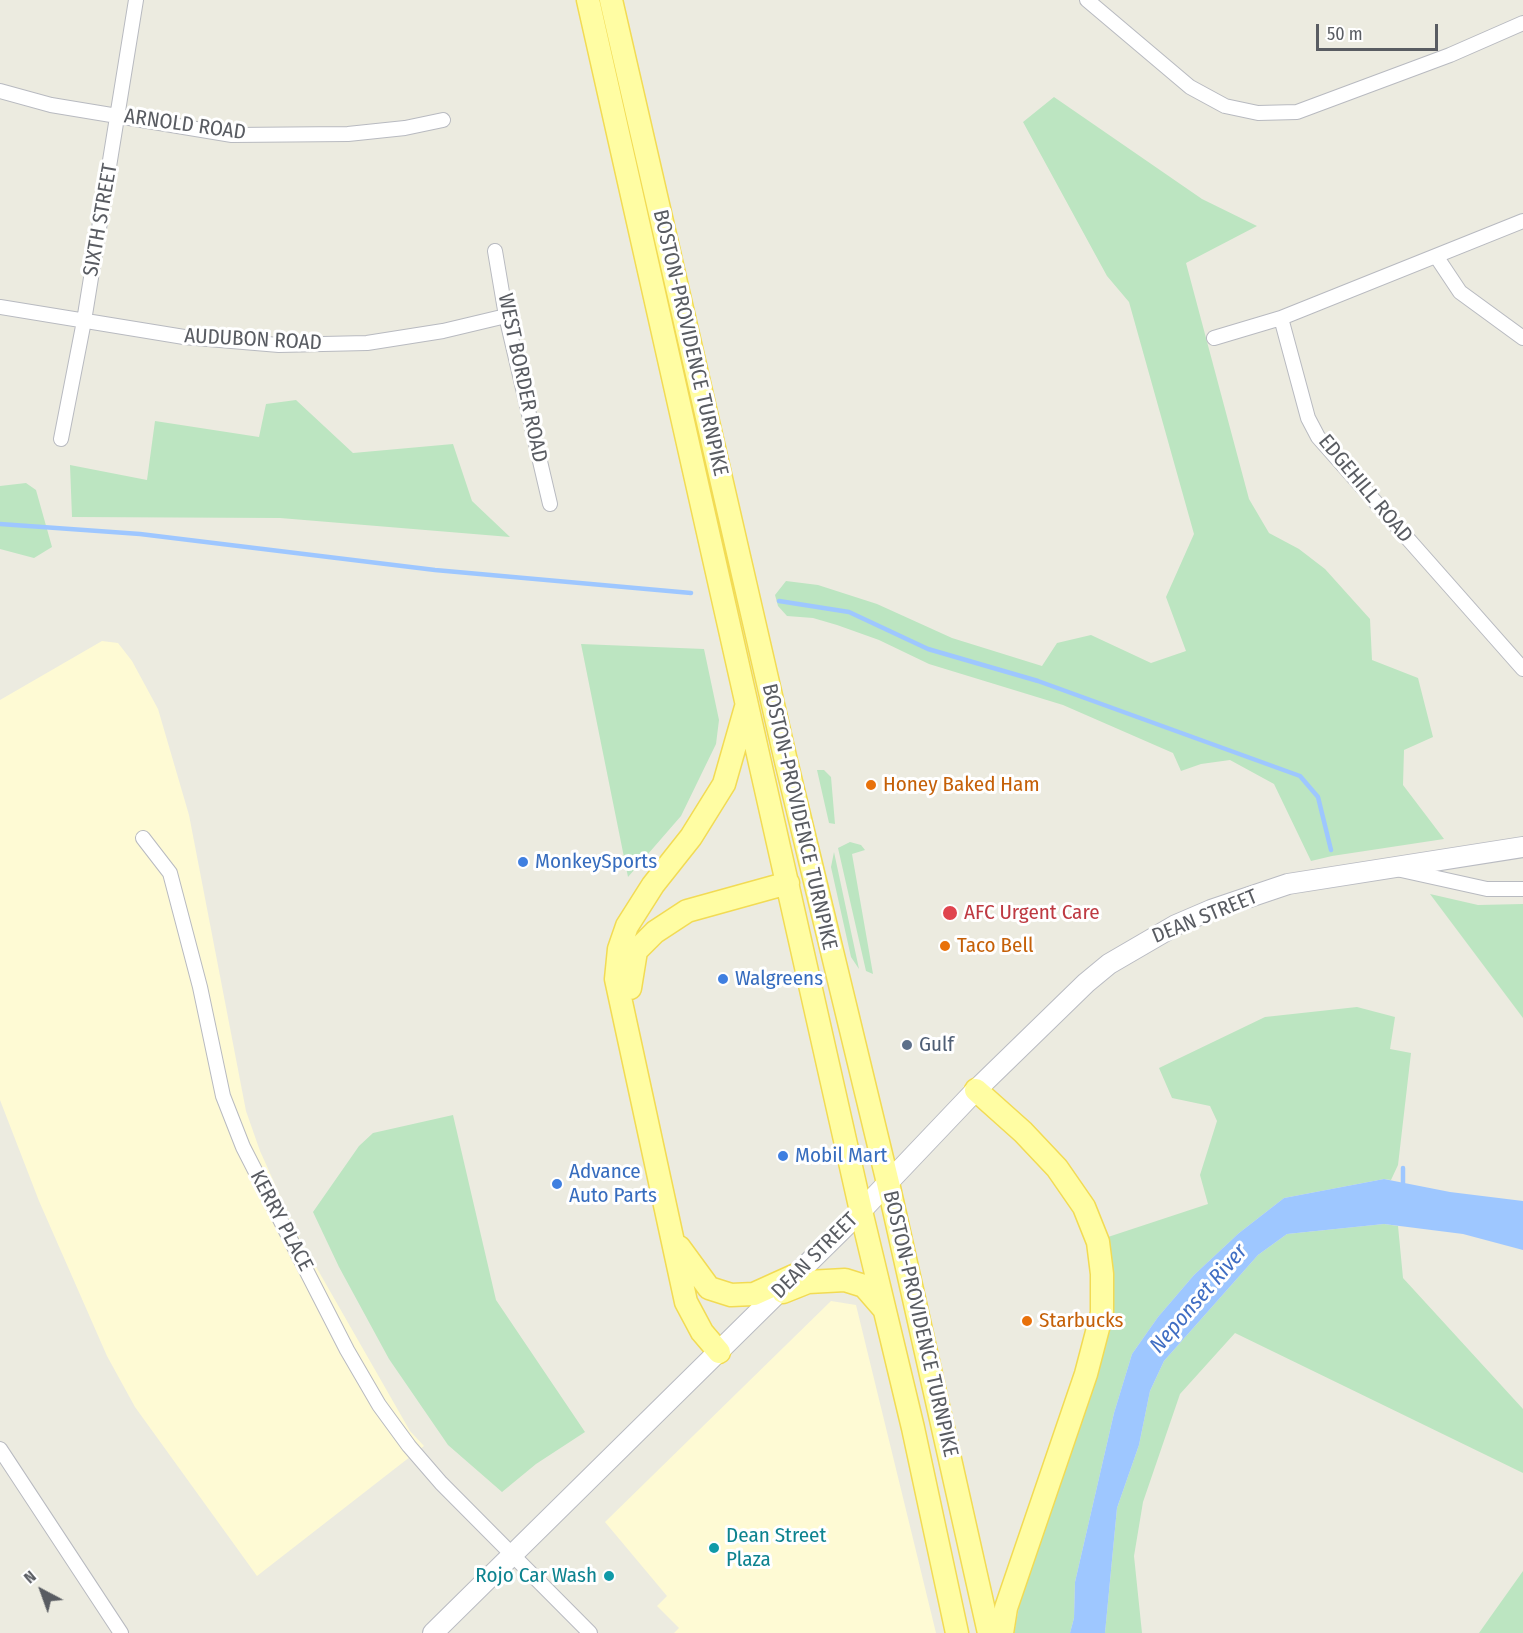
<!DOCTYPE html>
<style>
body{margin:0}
#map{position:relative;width:1523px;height:1633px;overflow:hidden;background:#ecebe0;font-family:"Fira Sans Condensed",sans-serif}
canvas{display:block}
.north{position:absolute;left:12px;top:1561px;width:60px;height:60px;-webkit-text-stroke:4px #fff;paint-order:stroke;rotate:319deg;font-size:16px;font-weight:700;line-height:24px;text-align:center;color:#595c62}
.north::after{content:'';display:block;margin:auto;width:21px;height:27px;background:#595c62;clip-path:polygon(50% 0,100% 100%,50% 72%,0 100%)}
.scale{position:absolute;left:1316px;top:24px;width:122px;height:27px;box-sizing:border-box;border:3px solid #595c62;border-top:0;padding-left:8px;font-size:18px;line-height:21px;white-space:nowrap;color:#595c62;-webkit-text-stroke:4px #fff;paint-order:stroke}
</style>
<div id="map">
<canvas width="1523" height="1633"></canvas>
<div class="north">N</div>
<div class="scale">50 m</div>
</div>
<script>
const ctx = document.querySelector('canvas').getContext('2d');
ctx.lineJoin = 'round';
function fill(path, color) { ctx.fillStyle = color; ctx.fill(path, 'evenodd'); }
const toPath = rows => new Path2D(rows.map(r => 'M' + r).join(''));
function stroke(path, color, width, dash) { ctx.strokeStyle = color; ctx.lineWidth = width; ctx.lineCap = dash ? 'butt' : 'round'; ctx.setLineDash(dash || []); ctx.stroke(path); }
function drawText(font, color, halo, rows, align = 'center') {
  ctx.font = font + ' "Fira Sans Condensed",sans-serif'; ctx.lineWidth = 6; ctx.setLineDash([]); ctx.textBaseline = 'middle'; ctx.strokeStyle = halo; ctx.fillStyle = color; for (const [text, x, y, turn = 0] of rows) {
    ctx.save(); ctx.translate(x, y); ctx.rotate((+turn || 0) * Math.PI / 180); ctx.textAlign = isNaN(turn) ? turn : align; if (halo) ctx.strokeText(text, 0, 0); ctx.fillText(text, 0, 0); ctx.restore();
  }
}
const commercial = toPath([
 [102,641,118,643,132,661,158,709,189,815,246,1111,260,1151,299,1237,410,1431,424,1446,257,1576,135,1407,107,1356,39,1201,0,1100,0,700],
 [831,1301,856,1305,936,1633,674,1633,679,1628,657,1606,667,1596,605,1522]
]);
const green = toPath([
 [1054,97,1202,199,1257,226,1186,263,1249,499,1269,533,1299,549,1325,569,1370,619,1372,660,1418,678,1433,737,1404,750,1403,785,1444,839,1332,856,1311,861,1274,784,1230,760,1201,764,1181,771,1173,753,1063,705,929,664,879,640,837,625,813,618,787,616,778,606,775,595,786,581,818,585,877,604,952,638,1042,666,1057,643,1091,635,1151,663,1186,651,1166,597,1194,534,1129,302,1107,276,1023,122],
 [296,400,353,453,453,444,472,501,510,537,280,518,72,517,70,465,147,480,155,421,259,437,266,404],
 [26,483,36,490,52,547,34,558,0,549,0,486],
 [581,644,704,649,719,720,716,744,681,816,628,877],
 [817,770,824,770,831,777,835,824,829,823],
 [850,842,861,845,865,850,852,854,873,974,866,971,838,848],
 [834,852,859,969,851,957,831,867],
 [1430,894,1478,905,1523,904,1523,1018],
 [1357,1007,1395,1017,1390,1049,1411,1053,1398,1165,1391,1180,1384,1179,1284,1198,1239,1233,1194,1275,1158,1317,1132,1354,1114,1413,1075,1582,1074,1618,1070,1633,1014,1633,1022,1591,1112,1309,1108,1237,1208,1204,1200,1175,1217,1121,1210,1106,1172,1098,1159,1068,1265,1017],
 [453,1115,496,1300,585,1432,536,1464,502,1492,448,1445,389,1359,339,1267,313,1212,359,1146,373,1133],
 [1384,1224,1398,1226,1403,1278,1523,1409,1523,1473,1235,1333,1180,1394,1143,1502,1134,1556,1142,1633,1105,1633,1117,1508,1139,1445,1150,1391,1164,1361,1258,1255,1287,1234],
 [1523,1571,1523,1633,1479,1633,1491,1616]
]);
const water = toPath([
 [1384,1179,1450,1192,1523,1201,1523,1250,1463,1234,1384,1224,1287,1234,1258,1255,1164,1361,1150,1391,1139,1445,1117,1508,1105,1633,1070,1633,1074,1618,1075,1582,1114,1413,1132,1354,1158,1317,1194,1275,1239,1233,1284,1198]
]);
const stream = toPath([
 [0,524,140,534,435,570,691,593],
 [779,601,849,612,928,649,1038,681,1300,776,1318,797,1331,850],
 [1403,1186,1403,1168]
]);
const minor = toPath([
 [1087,0,1190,87,1225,106,1258,113,1297,112,1450,55,1523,23],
 [0,91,51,105,232,135,348,134,405,128,443,120],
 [1523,221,1281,318,1308,418,1318,437,1523,669],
 [495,251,506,316,550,504],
 [1436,256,1460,292,1523,338],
 [0,307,184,337,279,345,367,343,443,331,506,316],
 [1214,338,1281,318],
 [61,439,84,321,136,0],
 [143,838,170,873,200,987,223,1096,243,1147,347,1350,379,1405,409,1446,441,1483,590,1633],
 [1401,870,1487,889,1523,889],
 [0,1449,121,1633]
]);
const secondary = toPath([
 [433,1633,861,1211,976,1090,1086,983,1109,964,1176,925,1211,910,1288,884,1523,847]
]);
const primary = toPath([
 [588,0,861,1211,913,1428,957,1633],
 [611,0,786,761,888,1183,989,1633],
 [630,988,636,951,655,932,687,911,788,883],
 [976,1090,1023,1132,1057,1168,1084,1207,1098,1242,1102,1274,1102,1313,1086,1374,1006,1608,1002,1633],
 [679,1247,709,1288,731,1295,754,1294,796,1275],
 [783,1292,808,1282,845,1280,864,1286,884,1309],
 [719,1352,702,1332,686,1302,616,979,619,949,627,926,653,885,691,837,724,784,746,707]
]);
const markers = [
 [871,785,6,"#e8710a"],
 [523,862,6,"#3f7fe0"],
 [950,913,8,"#e0444e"],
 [945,946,6,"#e8710a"],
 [723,979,6,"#3f7fe0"],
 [907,1045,6,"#5c6f8a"],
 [783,1156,6,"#3f7fe0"],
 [557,1184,6,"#3f7fe0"],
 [1027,1321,6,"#e8710a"],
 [714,1548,6,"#0f9aa8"],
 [609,1576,6,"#0f9aa8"]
];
const streetNames = [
 ["ARNOLD ROAD",185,125,8],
 ["SIXTH STREET",101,220,-80],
 ["AUDUBON ROAD",253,340,3],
 ["BOSTON-PROVIDENCE TURNPIKE",690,343,77],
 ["WEST BORDER ROAD",522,378,78],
 ["EDGEHILL ROAD",1365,489,50],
 ["BOSTON-PROVIDENCE TURNPIKE",799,817,77],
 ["DEAN STREET",1205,917,-22],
 ["KERRY PLACE",281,1221,62],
 ["DEAN STREET",815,1256,-45],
 ["BOSTON-PROVIDENCE TURNPIKE",920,1324,77]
];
const foodNames = [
 ["Honey Baked Ham",883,785],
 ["Taco Bell",957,946],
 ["Starbucks",1039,1321]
];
const shopNames = [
 ["MonkeySports",535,862],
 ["Walgreens",735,979],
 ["Mobil Mart",795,1156],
 ["Advance",569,1172],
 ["Auto Parts",569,1196]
];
const healthNames = [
 ["AFC Urgent Care",964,913]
];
const serviceNames = [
 ["Gulf",919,1045]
];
const cultureNames = [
 ["Dean Street",726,1536],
 ["Plaza",726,1560],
 ["Rojo Car Wash",597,1576,"right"]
];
const waterNames = [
 ["Neponset River",1199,1299,-49]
];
fill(commercial, '#fefad4');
fill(green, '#bce5c1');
fill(water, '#9ec7ff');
stroke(stream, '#9ec7ff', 4.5);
stroke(minor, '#b8bac0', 16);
stroke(secondary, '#b9bbc2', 22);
stroke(primary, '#f2db54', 25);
stroke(minor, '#fff', 14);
stroke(secondary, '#fff', 20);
stroke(primary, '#fffda3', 22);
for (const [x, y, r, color] of markers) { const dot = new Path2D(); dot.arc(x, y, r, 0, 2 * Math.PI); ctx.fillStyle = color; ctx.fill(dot); stroke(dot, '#fff', 2); }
drawText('21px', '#595c62', '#fff', streetNames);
drawText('21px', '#c56008', '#fff', foodNames, 'left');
drawText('21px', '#366cbe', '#fff', shopNames, 'left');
drawText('21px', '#be3a42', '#fff', healthNames, 'left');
drawText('21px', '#4e5e75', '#fff', serviceNames, 'left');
drawText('21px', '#0d838f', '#fff', cultureNames, 'left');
drawText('italic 22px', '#406ec3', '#fff', waterNames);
</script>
